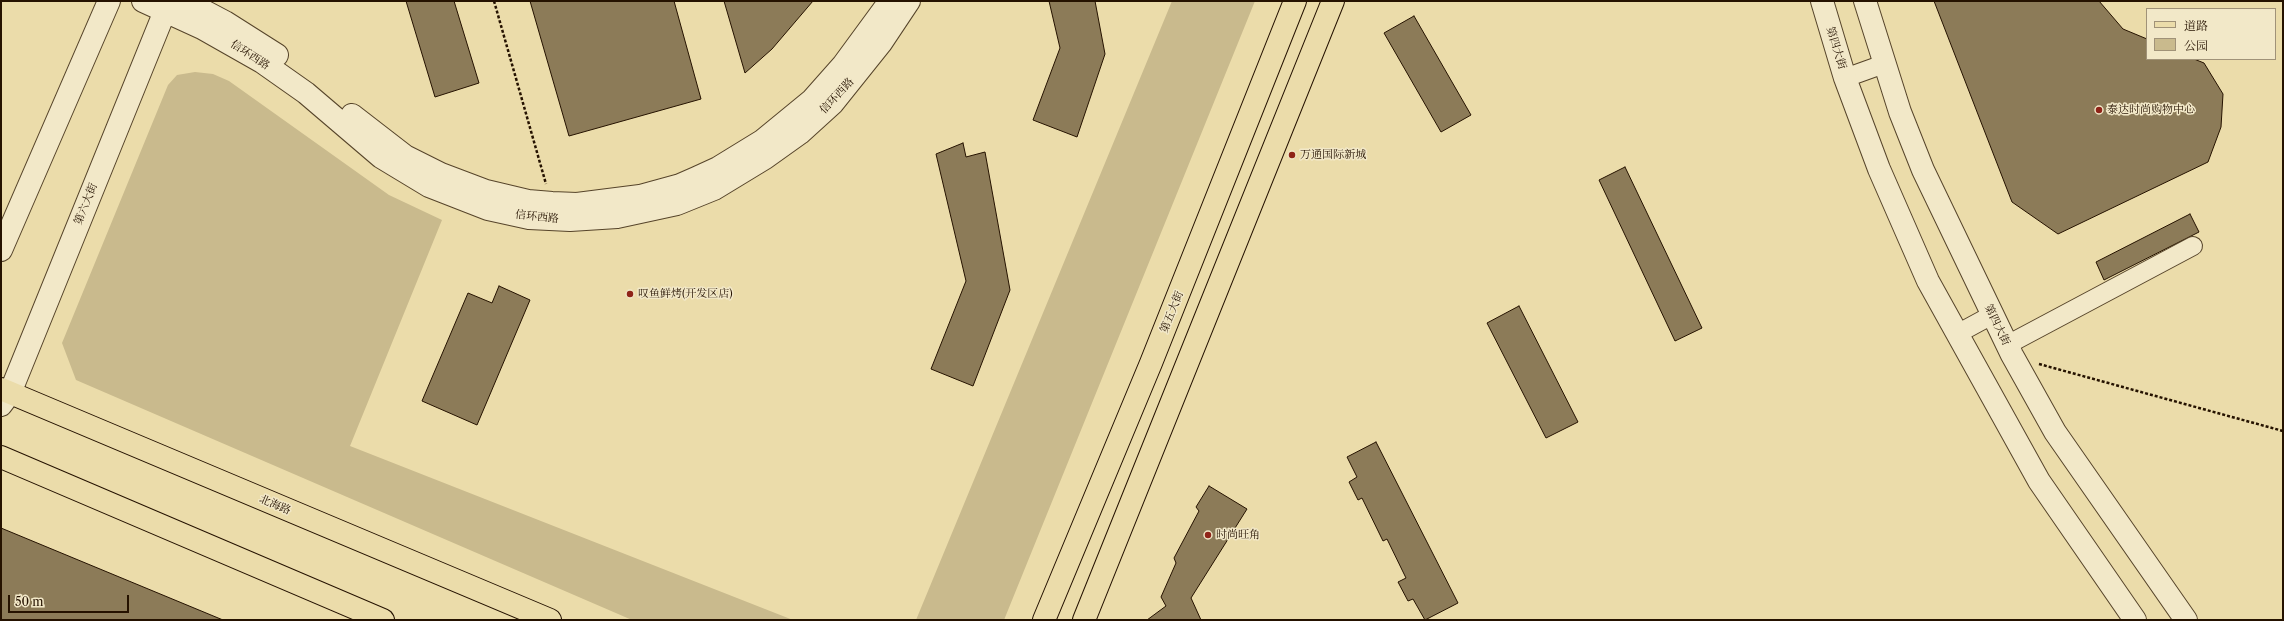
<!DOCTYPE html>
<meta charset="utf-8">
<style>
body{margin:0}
#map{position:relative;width:2284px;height:621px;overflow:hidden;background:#ebdcaa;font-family:"Libre Caslon Text","Noto Serif SC",serif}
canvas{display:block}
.frame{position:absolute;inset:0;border:2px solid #251200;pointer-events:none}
.legend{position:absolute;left:2146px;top:8px;width:130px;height:52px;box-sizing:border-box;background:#f2e8c8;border:1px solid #a09278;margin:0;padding:5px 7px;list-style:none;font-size:12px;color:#251200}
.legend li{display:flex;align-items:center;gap:8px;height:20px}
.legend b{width:20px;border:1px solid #a09278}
.scale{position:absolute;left:8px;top:595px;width:121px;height:18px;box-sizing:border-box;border:2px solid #251200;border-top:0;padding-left:5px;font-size:12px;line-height:14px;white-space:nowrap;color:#251200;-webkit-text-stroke:3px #f2e8c8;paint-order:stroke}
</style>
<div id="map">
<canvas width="2284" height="621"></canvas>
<div class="frame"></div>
<ul class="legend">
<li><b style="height:5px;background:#ebdcaa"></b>道路</li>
<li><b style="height:11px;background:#c9ba8d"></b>公园</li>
</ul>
<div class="scale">50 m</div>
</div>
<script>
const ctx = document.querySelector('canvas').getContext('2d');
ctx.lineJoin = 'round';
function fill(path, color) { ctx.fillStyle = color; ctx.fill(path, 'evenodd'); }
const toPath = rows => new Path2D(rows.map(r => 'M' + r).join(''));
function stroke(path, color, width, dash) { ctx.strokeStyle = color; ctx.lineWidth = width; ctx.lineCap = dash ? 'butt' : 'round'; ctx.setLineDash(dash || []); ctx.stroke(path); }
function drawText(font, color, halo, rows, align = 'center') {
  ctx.font = font + ' "Libre Caslon Text","Noto Serif SC",serif'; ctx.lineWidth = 3; ctx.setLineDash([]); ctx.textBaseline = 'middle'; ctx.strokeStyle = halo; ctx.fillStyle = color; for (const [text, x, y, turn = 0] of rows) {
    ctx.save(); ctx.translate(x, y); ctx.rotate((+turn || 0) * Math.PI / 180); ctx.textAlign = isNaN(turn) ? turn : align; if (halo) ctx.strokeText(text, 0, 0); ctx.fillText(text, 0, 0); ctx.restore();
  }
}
const green = toPath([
 [1172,1,1255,1,1004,620,916,620],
 [195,72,213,74,229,81,389,195,442,220,350,446,793,620,632,620,76,380,62,343,168,85,177,75]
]);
const building = toPath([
 [406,1,454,1,479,83,435,97,406,1],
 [530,1,674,1,701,99,569,136,530,1],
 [724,1,813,1,772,49,745,73,724,1],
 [1049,1,1095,1,1105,54,1077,137,1033,120,1060,48,1049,1],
 [1934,1,2099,1,2123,29,2147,39,2147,59,2194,59,2204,63,2223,94,2221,127,2208,162,2058,234,2012,202,1934,1],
 [1414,16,1471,115,1441,132,1384,33,1414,16],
 [963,143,966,157,985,152,1010,290,973,386,931,369,966,281,936,154,963,143],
 [1625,167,1702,328,1675,341,1599,180,1625,167],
 [2190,214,2199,232,2104,280,2096,262,2190,214],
 [499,286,530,300,477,425,422,401,468,293,492,303,499,286],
 [1519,306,1578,422,1546,438,1487,323,1519,306],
 [1376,442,1458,603,1425,620,1413,599,1408,601,1398,582,1406,578,1387,539,1383,541,1362,498,1358,500,1349,482,1357,477,1347,457,1376,442],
 [1209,486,1247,509,1191,598,1201,620,1147,620,1166,606,1161,597,1176,563,1174,558,1199,511,1196,507,1209,486],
 [1,528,223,620,1,620,1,528]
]);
const path = toPath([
 [494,1,546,184],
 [2039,364,2283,431]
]);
const minor = toPath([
 [1845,78,1884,64],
 [1957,334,1992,315],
 [2007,345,2193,246]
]);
const tertiary = toPath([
 [143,1,202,28,262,62,306,93,381,157,429,186,488,209,529,218,570,220,617,217,677,204,714,189,765,158,800,133,833,103,881,43,909,1],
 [185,1,225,22,277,55],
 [1822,1,1845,78,1879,169,1928,281,2039,481,2135,620],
 [1865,1,1900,112,1923,170,2012,355,2055,432,2186,620],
 [352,115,405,156,441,174,486,191,528,201,552,203,577,204,640,196,680,185,696,178,718,168,762,141,812,100,843,65,890,1],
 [1,250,109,1],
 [1,405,10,393,169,1]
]);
const primary = toPath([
 [1,389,550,620],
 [1,457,383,620],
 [1044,620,1151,363,1295,1],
 [1084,620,1333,1]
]);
const markers = [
 [2099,110,4,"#8f2418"],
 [1292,155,4,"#8f2418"],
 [630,294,4,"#8f2418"],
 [1208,535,4,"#8f2418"]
];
const streetNames = [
 ["第四大街",1836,48,73],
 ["信环西路",250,55,33],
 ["信环西路",837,96,-47],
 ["第六大街",86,204,-68],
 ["信环西路",537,217,6],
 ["第五大街",1172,312,-68],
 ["第四大街",1997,325,64],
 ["北海路",275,505,23]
];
const poiNames = [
 ["泰达时尚购物中心",2107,110],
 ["万通国际新城",1300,155],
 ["叹鱼鲜烤(开发区店)",638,294],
 ["时尚旺角",1216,535]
];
fill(green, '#c9ba8d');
fill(building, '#8c7b58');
stroke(building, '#251200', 1);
stroke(minor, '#56442a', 20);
stroke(tertiary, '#56442a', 24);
stroke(primary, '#251200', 24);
stroke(path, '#251200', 2.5, [3, 2]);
stroke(minor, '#f2e8c8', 18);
stroke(tertiary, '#f2e8c8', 22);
stroke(primary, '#ebdcaa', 22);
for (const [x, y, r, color] of markers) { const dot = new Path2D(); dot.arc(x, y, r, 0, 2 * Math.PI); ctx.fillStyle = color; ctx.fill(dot); stroke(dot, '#f2e8c8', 1.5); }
drawText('11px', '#251200', '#f2e8c8', streetNames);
drawText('11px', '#251200', '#f2e8c8', poiNames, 'left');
</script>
